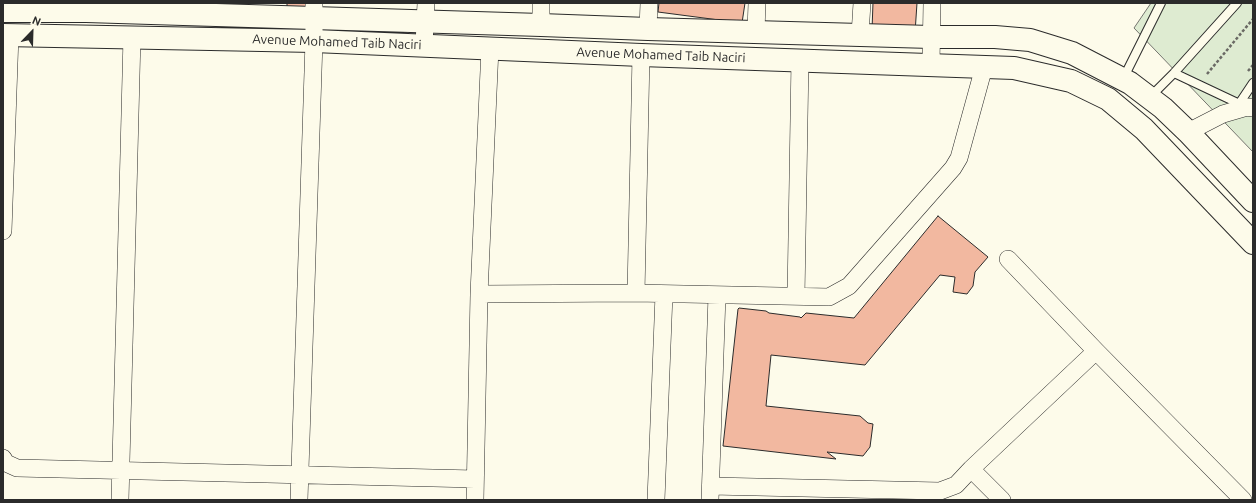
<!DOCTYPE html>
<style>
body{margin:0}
#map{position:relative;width:1256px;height:503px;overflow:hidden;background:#fdfbea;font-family:Ubuntu,sans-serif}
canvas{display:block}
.frame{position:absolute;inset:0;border:4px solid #2b2b2b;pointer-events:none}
.north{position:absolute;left:12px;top:12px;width:40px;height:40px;-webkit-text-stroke:3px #fdfbea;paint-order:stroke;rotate:23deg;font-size:11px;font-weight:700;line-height:16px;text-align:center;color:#2b2b2b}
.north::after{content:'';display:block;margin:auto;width:14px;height:18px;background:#2b2b2b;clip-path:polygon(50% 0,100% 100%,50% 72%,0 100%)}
</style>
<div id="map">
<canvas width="1256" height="503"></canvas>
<div class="frame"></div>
<div class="north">N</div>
</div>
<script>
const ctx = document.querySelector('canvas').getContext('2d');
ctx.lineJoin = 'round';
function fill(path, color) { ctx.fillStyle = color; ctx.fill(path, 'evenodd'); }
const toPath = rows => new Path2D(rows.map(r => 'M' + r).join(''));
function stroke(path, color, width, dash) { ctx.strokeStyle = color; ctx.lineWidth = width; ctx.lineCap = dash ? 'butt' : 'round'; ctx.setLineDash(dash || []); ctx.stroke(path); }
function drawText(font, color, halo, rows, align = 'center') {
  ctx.font = font + ' Ubuntu,sans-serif'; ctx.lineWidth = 3; ctx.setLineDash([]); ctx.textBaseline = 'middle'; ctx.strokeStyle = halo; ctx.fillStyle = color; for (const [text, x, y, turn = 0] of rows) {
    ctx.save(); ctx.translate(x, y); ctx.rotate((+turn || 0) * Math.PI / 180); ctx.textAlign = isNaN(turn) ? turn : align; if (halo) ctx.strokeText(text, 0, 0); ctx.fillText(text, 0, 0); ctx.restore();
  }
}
const green = toPath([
 [1151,3,1253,3,1253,152,1134,28,1151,3]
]);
const building = toPath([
 [287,3,310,3,310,8,287,8,287,3],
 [659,3,745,3,742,23,658,12,659,3],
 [873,3,917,3,915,33,872,30,873,3],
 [938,216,988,257,975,272,973,286,967,294,953,292,955,277,940,275,865,365,771,355,766,406,860,416,868,423,873,424,870,447,863,456,827,452,836,459,723,446,738,309,739,308,766,311,769,313,800,317,801,318,806,313,854,318,938,216]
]);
const path = toPath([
 [1248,71,1253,65],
 [1207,74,1253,19]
]);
const lane = toPath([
 [1174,73,1244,106],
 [1123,79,1161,3],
 [1150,97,1174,73,1237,3],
 [1239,104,1253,83]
]);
const street = toPath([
 [541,25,541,3],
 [648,29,649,3],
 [756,31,757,3],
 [860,35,862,3],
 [424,45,426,3],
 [931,64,932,3],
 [1188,132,1223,114,1247,107,1253,108],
 [3,231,10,35],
 [1008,259,1096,351,1243,500],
 [636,293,641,55],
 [479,294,636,293,829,297,849,286,953,168,959,158,984,67],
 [796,296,800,60],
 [3,458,6,463,17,468,475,479],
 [971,469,1096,351],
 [711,486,940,491,956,485,971,469,1002,500],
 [120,500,132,37],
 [299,500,314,41,314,3],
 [475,500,479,294,490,48],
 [656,500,664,294],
 [710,500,717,295]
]);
const secondary = toPath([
 [3,11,86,11,541,25,648,29,931,37,995,37,1030,40,1072,53,1130,83,1163,108,1188,132,1253,201],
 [3,35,314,41,641,55,1014,68,1071,81,1108,99,1144,129,1253,243]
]);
const streetNames = [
 ["Avenue Mohamed Taib Naciri",337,42,2],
 ["Avenue Mohamed Taib Naciri",661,55,2]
];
fill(green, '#deebd1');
stroke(green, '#74746e', 1);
fill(building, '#f2b8a0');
stroke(building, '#2b2b2b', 1);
stroke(lane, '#2b2b2b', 10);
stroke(street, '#2b2b2b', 18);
stroke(secondary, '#2b2b2b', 24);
stroke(path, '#6a6964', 2.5, [3, 2]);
stroke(lane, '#fdfbea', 8);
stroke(street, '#fdfbea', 17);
stroke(secondary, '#fdfbea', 22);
drawText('13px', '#2b2b2b', '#fdfbea', streetNames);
</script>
